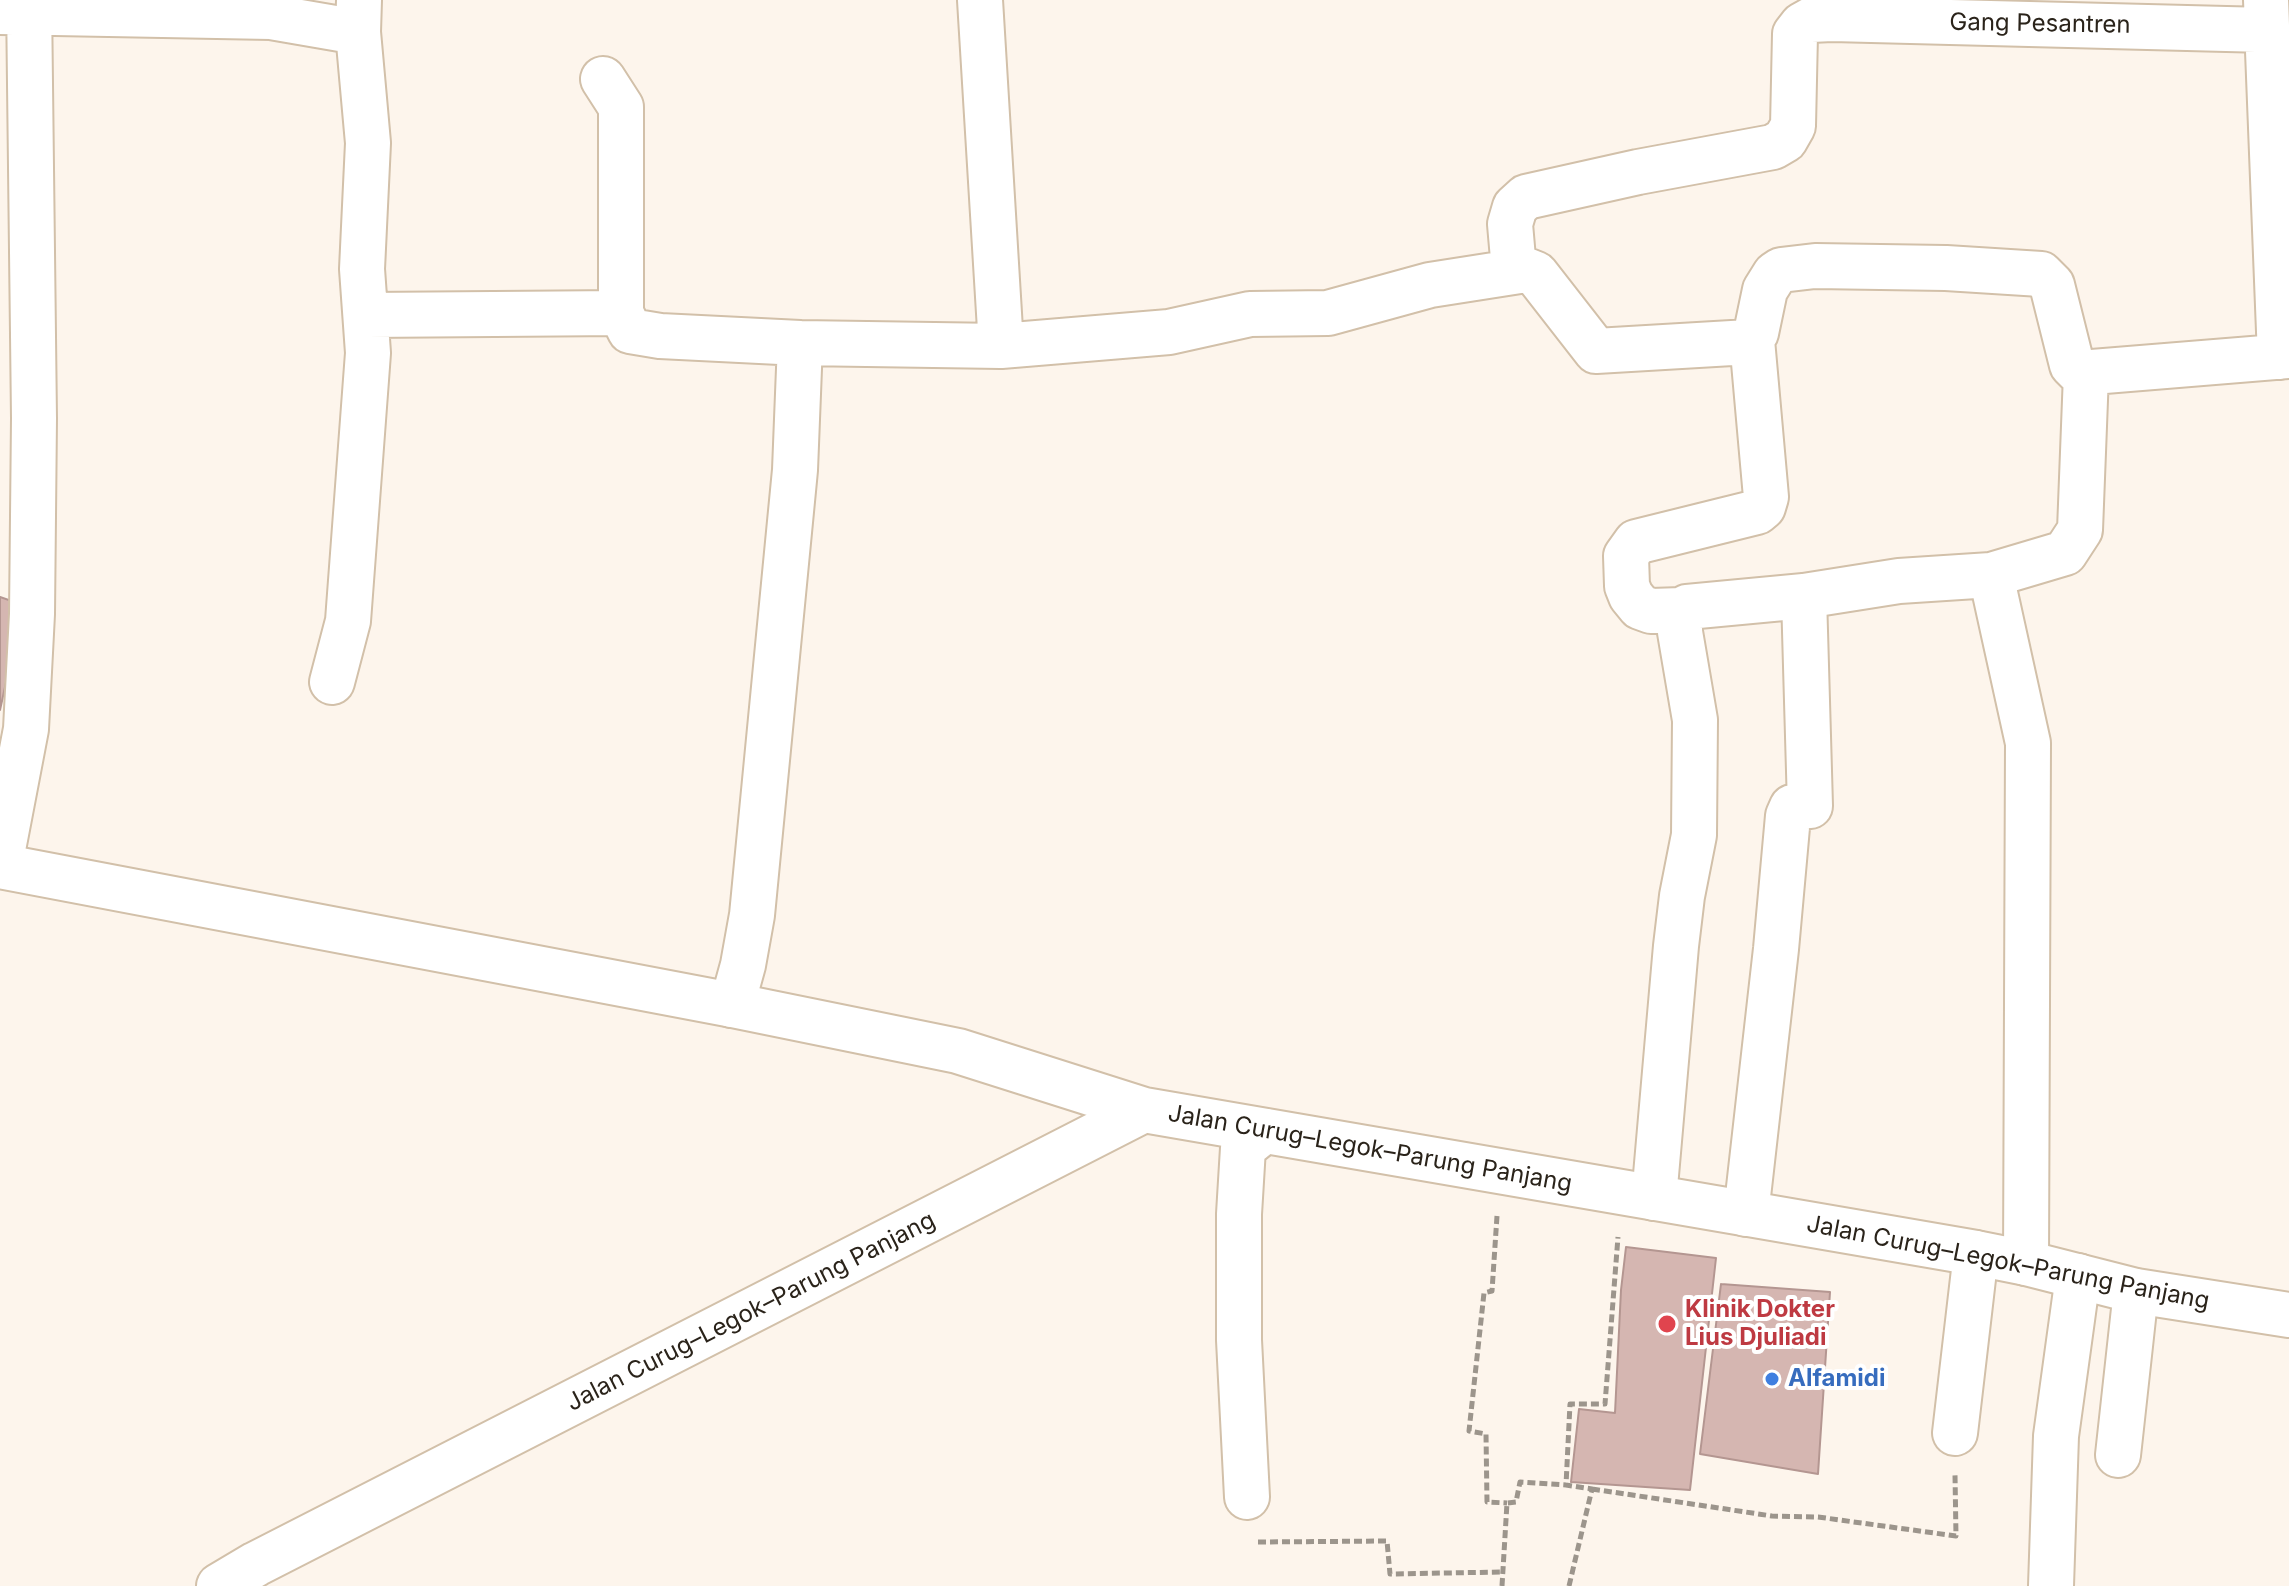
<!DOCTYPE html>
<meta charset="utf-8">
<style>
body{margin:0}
canvas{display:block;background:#fdf5ec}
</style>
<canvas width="2289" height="1586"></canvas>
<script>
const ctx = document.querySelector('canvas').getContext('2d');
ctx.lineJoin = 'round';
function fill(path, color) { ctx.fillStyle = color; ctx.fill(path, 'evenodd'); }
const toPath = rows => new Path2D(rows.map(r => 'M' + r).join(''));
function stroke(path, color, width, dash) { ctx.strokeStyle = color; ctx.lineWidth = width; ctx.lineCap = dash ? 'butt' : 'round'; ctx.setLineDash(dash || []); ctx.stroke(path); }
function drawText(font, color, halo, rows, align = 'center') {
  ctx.font = font + ' Inter,sans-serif'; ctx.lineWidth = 8; ctx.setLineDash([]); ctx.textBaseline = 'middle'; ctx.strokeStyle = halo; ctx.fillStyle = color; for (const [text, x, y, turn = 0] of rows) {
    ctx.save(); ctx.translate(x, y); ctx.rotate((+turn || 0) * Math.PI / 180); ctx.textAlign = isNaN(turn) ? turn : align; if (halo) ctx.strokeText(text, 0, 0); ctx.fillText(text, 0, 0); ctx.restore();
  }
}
const building = toPath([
 [0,597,23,605,0,710,0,597],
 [1626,1247,1716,1258,1690,1490,1571,1482,1579,1409,1615,1413,1621,1290,1626,1247],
 [1721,1284,1830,1292,1818,1474,1700,1454,1721,1284]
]);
const path = toPath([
 [1497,1216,1492,1291,1484,1293,1469,1431,1486,1434,1487,1502,1507,1503],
 [1592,1489,1772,1516,1818,1517,1956,1536,1955,1475],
 [1258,1542,1387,1541,1390,1574,1503,1572],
 [1502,1586,1507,1503,1516,1502,1520,1482,1566,1485],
 [1569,1586,1592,1489,1566,1485,1570,1404,1605,1404,1618,1237]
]);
const minor = toPath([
 [980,0,1001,346],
 [2266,0,2280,357],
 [0,12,271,17,358,32],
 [603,79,621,107,621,313,630,331,660,336,800,343],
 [1514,270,1510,224,1515,207,1526,197,1638,172,1773,147,1785,140,1793,126,1795,34,1802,25,1811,20,1832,19,2266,30],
 [367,315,621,313],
 [1991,575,2028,743,2026,1263],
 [1682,610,1651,611,1640,607,1631,596,1627,586,1626,556,1636,542,1757,512,1763,507,1766,497,1752,340],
 [332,682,348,621,368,353,362,269,368,143,358,32,359,0],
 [0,865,26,729,32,614,34,418,29,0],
 [732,1005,743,965,752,915,795,470,800,343,1001,346,1169,332,1250,314,1328,313,1430,285,1526,270,1536,274,1596,351,1749,342,1756,333,1765,290,1775,274,1781,270,1815,266,1946,268,2041,274,2052,285,2072,365,2080,373,2289,356],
 [1654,1198,1676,946,1682,896,1694,835,1695,720,1680,632,1680,613,1687,607,1804,596,1899,581,1991,575,2065,553,2080,530,2086,374],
 [1746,1214,1776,949,1788,816,1792,807,1810,806,1804,596],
 [1955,1433,1976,1253],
 [2118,1455,2136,1291],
 [1247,1497,1239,1340,1239,1214,1243,1148,1264,1131],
 [2051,1586,2056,1436,2078,1276]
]);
const major = toPath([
 [0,866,732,1005,958,1051,1144,1110],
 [219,1586,256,1564,1144,1110,1976,1253,2026,1263,2136,1291,2289,1315]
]);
const markers = [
 [1667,1324,10,"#e0444e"],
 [1772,1379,8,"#3f7fe0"]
];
const streetNames = [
 ["Gang Pesantren",2040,24,1],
 ["Jalan Curug–Legok–Parung Panjang",1370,1149,10],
 ["Jalan Curug–Legok–Parung Panjang",2008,1263,11],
 ["Jalan Curug–Legok–Parung Panjang",751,1312,-27]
];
const healthNames = [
 ["Klinik Dokter",1685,1310],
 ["Lius Djuliadi",1685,1338]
];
const shopNames = [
 ["Alfamidi",1788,1379]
];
fill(building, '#d5b6b1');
stroke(building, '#b49691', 2);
stroke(minor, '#d2c0a9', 48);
stroke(major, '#d2c0a9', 48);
stroke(path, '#9c958c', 5, [8, 4]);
stroke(minor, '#fff', 44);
stroke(major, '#fff', 44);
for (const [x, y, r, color] of markers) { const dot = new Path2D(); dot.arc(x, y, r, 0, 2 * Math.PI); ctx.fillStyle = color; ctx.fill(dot); stroke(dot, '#fff', 3); }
drawText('24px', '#2a231a', '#fff', streetNames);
drawText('bold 24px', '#be3a42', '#fff', healthNames, 'left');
drawText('bold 24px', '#366cbe', '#fff', shopNames, 'left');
</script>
